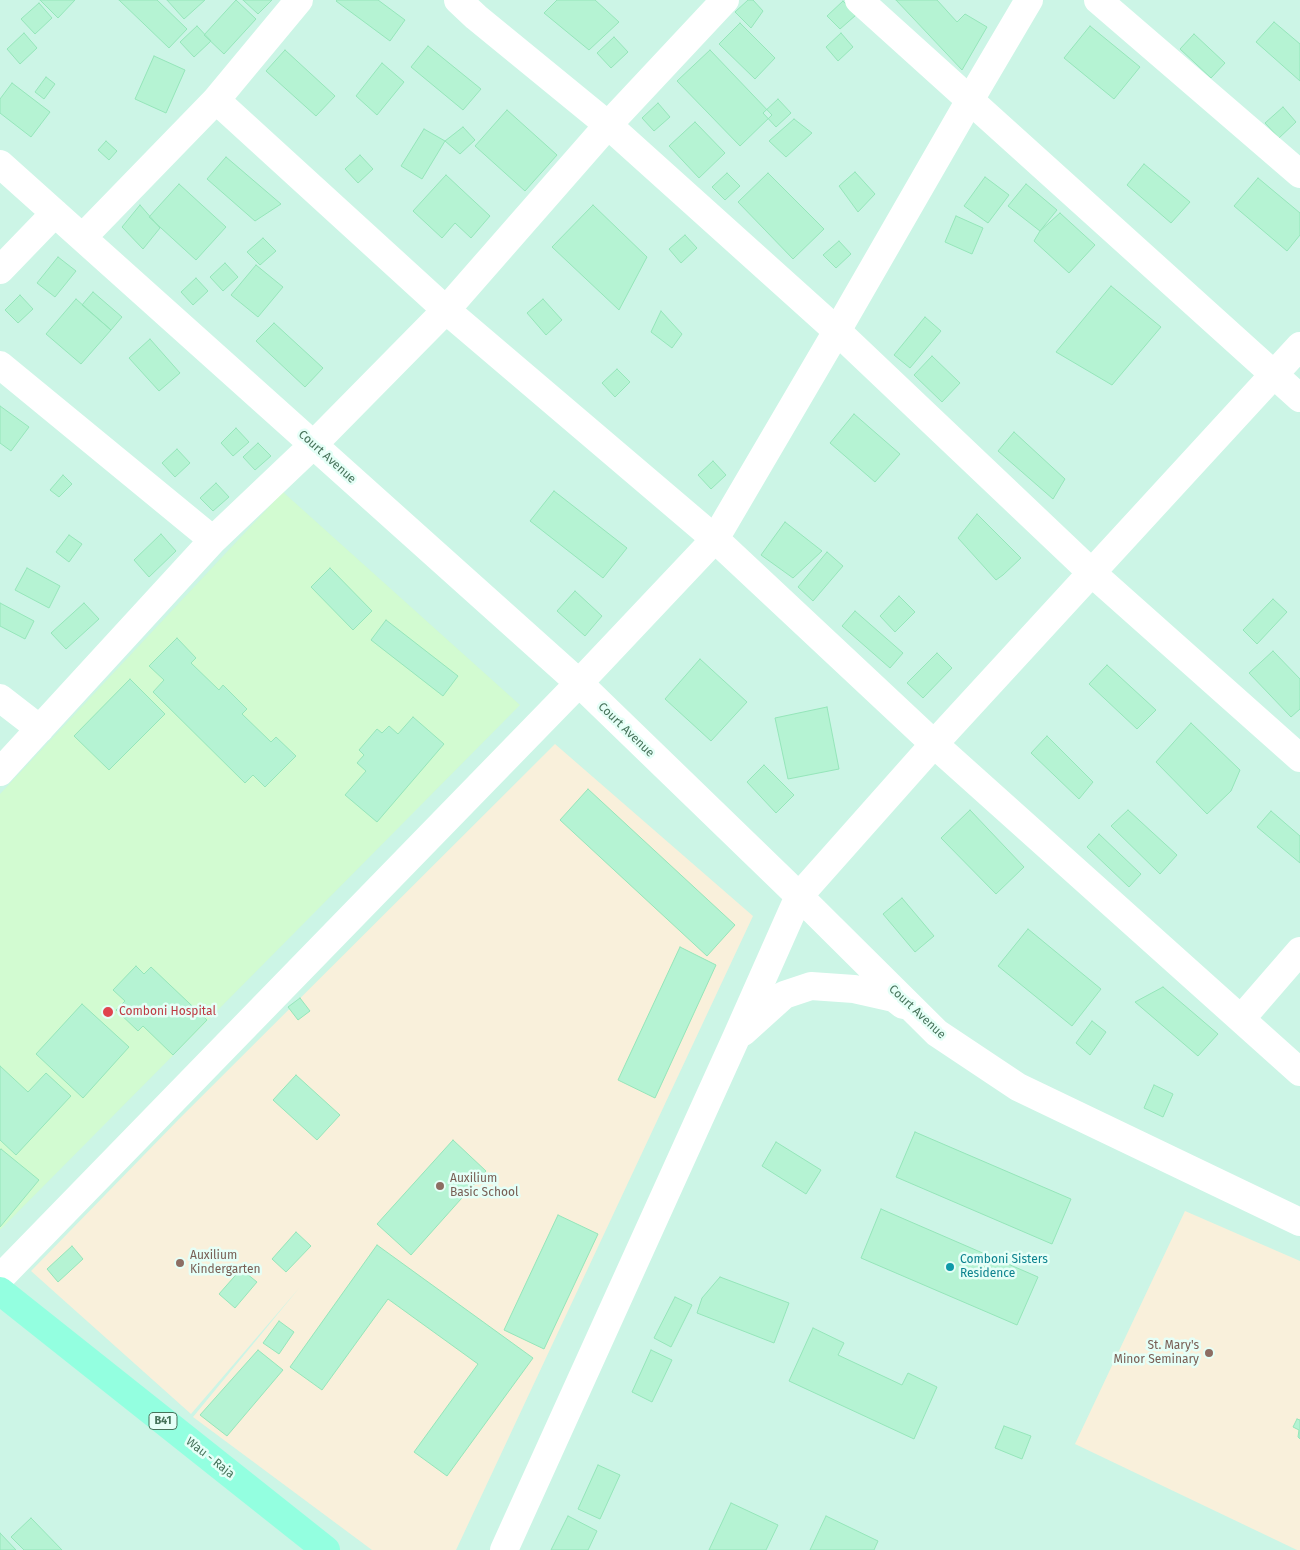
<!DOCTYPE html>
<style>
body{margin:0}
canvas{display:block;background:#defdf3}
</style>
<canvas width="1300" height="1550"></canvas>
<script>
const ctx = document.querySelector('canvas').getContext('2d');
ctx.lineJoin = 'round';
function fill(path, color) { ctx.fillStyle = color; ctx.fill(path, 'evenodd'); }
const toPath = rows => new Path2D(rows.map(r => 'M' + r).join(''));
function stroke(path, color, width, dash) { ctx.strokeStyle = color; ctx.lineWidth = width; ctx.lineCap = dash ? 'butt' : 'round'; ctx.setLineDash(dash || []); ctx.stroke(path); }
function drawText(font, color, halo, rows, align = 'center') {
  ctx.font = font + ' "Fira Sans",sans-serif'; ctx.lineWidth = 5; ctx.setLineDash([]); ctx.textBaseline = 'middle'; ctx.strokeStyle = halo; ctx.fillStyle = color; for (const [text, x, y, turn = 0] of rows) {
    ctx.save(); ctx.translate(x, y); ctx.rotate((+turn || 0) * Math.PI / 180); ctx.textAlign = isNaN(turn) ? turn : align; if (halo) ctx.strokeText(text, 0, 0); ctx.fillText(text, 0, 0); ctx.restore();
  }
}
const residential = toPath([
 [0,0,1300,0,1300,1550,0,1550]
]);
const education = toPath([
 [555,744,753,916,456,1550,372,1550,193,1417,300,1287,191,1414,31,1271,179,1119],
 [1185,1211,1300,1261,1300,1550,1297,1550,1075,1444]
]);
const medical = toPath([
 [283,492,520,705,0,1230,0,794]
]);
const building = toPath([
 [40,0,75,0,58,18,40,0],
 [119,0,157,0,187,29,169,48,119,0],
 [167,0,205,0,184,19,167,0],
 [236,0,256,19,224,54,204,35,236,0],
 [243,0,272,0,258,14,243,0],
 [337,0,378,0,405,20,390,41,336,1,337,0],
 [557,0,595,0,619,22,589,50,544,13,557,0],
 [748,0,753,0,763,11,751,28,735,12,748,0],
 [896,0,937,0,957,22,965,14,987,27,962,70,896,0],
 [843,1,856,15,840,29,827,16,843,1],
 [39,3,52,18,35,34,21,19,39,3],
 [1274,22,1300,44,1300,81,1256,42,1274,22],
 [740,23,775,58,755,79,719,44,740,23],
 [197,26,211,41,194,57,180,42,197,26],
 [1090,26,1140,67,1114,99,1064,58,1090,26],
 [24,33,37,48,20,64,7,49,24,33],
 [841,33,853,47,838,61,826,47,841,33],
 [1194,34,1225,63,1211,78,1180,49,1194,34],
 [614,37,628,52,611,68,597,53,614,37],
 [428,46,481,89,463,110,411,67,428,46],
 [285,50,335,96,316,116,266,71,285,50],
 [710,50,772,115,740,146,677,81,710,50],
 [154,56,185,70,166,113,135,99,154,56],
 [382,63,404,82,377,115,356,96,382,63],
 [46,77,55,84,44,99,35,92,46,77],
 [12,83,50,112,31,137,0,113,0,99,12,83],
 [778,99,791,113,776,127,763,113,778,99],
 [658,103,670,117,654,131,642,118,658,103],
 [1283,107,1296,122,1279,138,1265,123,1283,107],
 [507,110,557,155,525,191,475,146,507,110],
 [794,119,812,133,786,157,769,141,794,119],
 [695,122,725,153,699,178,669,146,695,122],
 [463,127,475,140,460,154,445,141,463,127],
 [424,129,445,141,422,179,401,166,424,129],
 [106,141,117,151,109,160,98,150,106,141],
 [360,155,373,169,358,183,345,169,360,155],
 [226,157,281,204,255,221,207,179,226,157],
 [1144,164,1190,202,1171,223,1127,185,1144,164],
 [855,172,875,194,858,212,839,186,855,172],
 [727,173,740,186,725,200,712,187,727,173],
 [768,173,824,229,793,259,738,202,768,173],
 [446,175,490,216,471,238,455,223,442,238,413,211,446,175],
 [985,177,1009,195,988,223,964,206,985,177],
 [1258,178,1300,213,1300,235,1287,251,1234,206,1258,178],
 [179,184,226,227,196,260,149,217,179,184],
 [1026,184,1057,210,1040,231,1008,206,1026,184],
 [140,205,160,228,143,249,122,227,140,205],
 [593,205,647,257,619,310,552,247,593,205],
 [1060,213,1095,245,1069,273,1034,241,1040,231,1060,213],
 [956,216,983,228,972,254,945,242,956,216],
 [685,235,697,248,681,263,669,249,685,235],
 [263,238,276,251,260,265,247,252,263,238],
 [839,241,851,254,836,268,823,255,839,241],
 [58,257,76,271,55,297,37,283,58,257],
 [225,263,238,277,223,291,210,277,225,263],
 [256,265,283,287,258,317,231,295,256,265],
 [196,278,208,291,193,305,181,292,196,278],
 [1111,286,1161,327,1112,385,1056,352,1111,286],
 [93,292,122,317,111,330,82,305,93,292],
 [20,295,33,309,18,323,5,310,20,295],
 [76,299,111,330,81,364,46,334,76,299],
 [543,299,562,320,546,335,527,313,543,299],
 [661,311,682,334,672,348,651,332,661,311],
 [925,317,941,331,910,368,894,355,925,317],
 [274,323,323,368,305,387,256,341,274,323],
 [150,339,180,373,159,391,129,358,150,339],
 [932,356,960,383,942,402,914,375,932,356],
 [617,369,630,382,615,397,602,383,617,369],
 [0,406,29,427,11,451,0,443,0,406],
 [854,414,900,454,875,482,830,443,854,414],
 [236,428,249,442,233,456,221,443,236,428],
 [1014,432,1065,479,1053,499,998,451,1014,432],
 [258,443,271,456,255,470,243,457,258,443],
 [177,449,190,463,175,477,162,463,177,449],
 [713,461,726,475,711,489,698,475,713,461],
 [63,475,72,484,59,497,50,490,63,475],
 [216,483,229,497,213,511,200,498,216,483],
 [554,491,627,548,603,578,530,521,554,491],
 [977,514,1021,558,1003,575,996,580,958,538,977,514],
 [785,522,822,551,793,578,761,555,785,522],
 [161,534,176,551,149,577,134,560,161,534],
 [69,535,82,544,69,562,56,552,69,535],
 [827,552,843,566,813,601,798,587,827,552],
 [27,568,60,586,49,608,15,590,27,568],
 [330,568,372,611,353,630,311,587,330,568],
 [575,591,602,616,585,636,557,611,575,591],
 [899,596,915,612,895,632,880,616,899,596],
 [1273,599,1287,612,1257,644,1243,630,1273,599],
 [0,603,34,621,25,639,0,626,0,603],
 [84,603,99,619,66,649,51,633,84,603],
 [855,611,903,653,890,668,842,626,855,611],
 [386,620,458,676,443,696,371,640,386,620],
 [177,638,196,658,191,663,219,690,223,685,247,709,242,714,271,742,276,737,296,756,265,787,253,775,245,783,153,692,164,680,149,666,177,638],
 [1273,651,1300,679,1300,709,1291,717,1249,673,1273,651],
 [937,653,952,668,923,698,907,683,937,653],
 [700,659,747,702,711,741,665,699,700,659],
 [1107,665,1156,710,1137,729,1089,684,1107,665],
 [130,679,165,714,109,770,74,736,130,679],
 [827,707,839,769,788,779,775,718,827,707],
 [413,717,444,744,377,822,345,795,366,771,357,763,364,755,359,750,377,729,382,733,389,726,398,734,413,717],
 [1191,723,1240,770,1231,791,1207,814,1156,762,1191,723],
 [1047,736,1093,782,1079,799,1031,753,1047,736],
 [764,765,794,795,776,813,747,782,764,765],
 [588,789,735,925,707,956,560,820,588,789],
 [970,810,1024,867,996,894,941,838,970,810],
 [1128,810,1177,855,1160,874,1111,826,1128,810],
 [1271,811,1300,836,1300,863,1257,827,1271,811],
 [1099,834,1141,874,1129,887,1087,847,1099,834],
 [902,898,934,936,915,952,883,914,902,898],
 [1028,929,1101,989,1072,1026,998,966,1028,929],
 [680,947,716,965,655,1098,618,1080,680,947],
 [136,966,144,974,151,967,207,1020,173,1055,143,1026,138,1031,116,1010,125,1001,113,990,136,966],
 [1163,987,1218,1034,1198,1056,1135,1002,1163,987],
 [300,998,310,1011,298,1020,288,1007,300,998],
 [82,1004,129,1047,83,1098,36,1054,82,1004],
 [1092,1021,1106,1032,1090,1055,1076,1043,1092,1021],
 [0,1066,28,1092,46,1073,71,1096,16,1155,0,1140,0,1066],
 [296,1075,340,1115,317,1140,273,1100,296,1075],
 [1154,1085,1173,1094,1163,1117,1144,1108,1154,1085],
 [915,1132,1071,1199,1052,1244,896,1177,915,1132],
 [453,1140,486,1171,411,1255,377,1224,453,1140],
 [776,1142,821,1170,806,1194,762,1166,776,1142],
 [1,1149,39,1180,0,1227,0,1150,1,1149],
 [881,1209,1038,1277,1017,1325,861,1258,881,1209],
 [558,1215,598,1234,544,1349,504,1330,558,1215],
 [296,1232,311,1246,286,1272,272,1259,296,1232],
 [377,1245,533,1358,447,1476,414,1452,478,1364,388,1299,322,1390,290,1367,377,1245],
 [72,1246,83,1259,58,1282,47,1269,72,1246],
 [241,1269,257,1282,235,1308,219,1294,241,1269],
 [720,1277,789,1303,774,1343,697,1313,702,1298,720,1277],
 [675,1297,692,1305,671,1347,654,1338,675,1297],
 [279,1321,294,1332,279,1354,263,1343,279,1321],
 [813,1328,844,1343,838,1355,902,1385,908,1373,937,1387,914,1439,789,1381,813,1328],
 [258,1350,283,1370,227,1436,200,1415,258,1350],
 [651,1350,672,1360,652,1402,632,1392,651,1350],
 [1297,1419,1300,1420,1300,1439,1298,1437,1299,1430,1293,1427,1297,1419],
 [1004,1426,1031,1436,1022,1459,995,1448,1004,1426],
 [598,1465,620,1475,600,1519,578,1509,598,1465],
 [731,1503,778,1525,766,1550,709,1550,731,1503],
 [568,1516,597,1531,588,1550,551,1550,568,1516],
 [826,1516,878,1541,874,1550,810,1550,826,1516],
 [31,1518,62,1550,24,1550,11,1537,31,1518],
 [0,1533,16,1550,0,1550,0,1533]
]);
const minor = toPath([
 [458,0,476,17,608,125,837,331,1092,573,1300,758],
 [859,0,1300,398],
 [1098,0,1300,174],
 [216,100,446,310,715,539,934,744,1300,1072],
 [0,164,579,683,799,896,937,1033,1018,1087,1300,1222],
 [83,237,216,100,299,0],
 [0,270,55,213],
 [0,365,213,540],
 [0,698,40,729],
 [0,772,213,540,313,445,446,310,608,125,725,0],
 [1241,1019,1300,951],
 [743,1032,784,995,811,986,854,989,894,998,903,1005],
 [504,1550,736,1038,799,896,934,744,1300,346]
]);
const secondary = toPath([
 [0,1278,579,683,715,539,837,331,970,100,1029,0]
]);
const primary = toPath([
 [0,1291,326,1550]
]);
const markers = [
 [108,1012,6,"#e0444e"],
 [440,1186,5,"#8d6e63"],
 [180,1263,5,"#8d6e63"],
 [950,1267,5,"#0f9aa8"],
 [1209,1353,5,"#8d6e63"]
];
const shields = [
 [163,1421,28]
];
const shieldNames = [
 ["B41",163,1421]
];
const streetNames = [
 ["Court Avenue",327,457,42],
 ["Court Avenue",626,730,44],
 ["Court Avenue",917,1012,43],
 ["Wau - Raja",210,1458,38]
];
const healthNames = [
 ["Comboni Hospital",119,1012]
];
const educationNames = [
 ["Auxilium",450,1179],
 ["Basic School",450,1193],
 ["Auxilium",190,1256],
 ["Kindergarten",190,1270],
 ["St. Mary's",1199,1346,"right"],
 ["Minor Seminary",1199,1360,"right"]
];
const cultureNames = [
 ["Comboni Sisters",960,1260],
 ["Residence",960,1274]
];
fill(residential, '#ccf5e6');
fill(education, '#f9f0db');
fill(medical, '#d2fbd1');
fill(building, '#b5f3d3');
stroke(building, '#95e6ba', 1);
stroke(minor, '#fff', 28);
stroke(secondary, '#fff', 28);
stroke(primary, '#93ffe0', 28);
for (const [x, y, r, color] of markers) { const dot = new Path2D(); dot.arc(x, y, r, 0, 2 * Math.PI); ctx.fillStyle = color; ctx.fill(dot); stroke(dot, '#e5fff7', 2); }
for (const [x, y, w] of shields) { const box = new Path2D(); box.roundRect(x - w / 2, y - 8.5, w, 17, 4); ctx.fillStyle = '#e5fff7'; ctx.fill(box); stroke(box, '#46735a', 1); }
drawText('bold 11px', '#46735a', null, shieldNames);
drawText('12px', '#46735a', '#e5fff7', streetNames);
drawText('12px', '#be3a42', '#e5fff7', healthNames, 'left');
drawText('12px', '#785e54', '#e5fff7', educationNames, 'left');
drawText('12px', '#0d838f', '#e5fff7', cultureNames, 'left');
</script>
